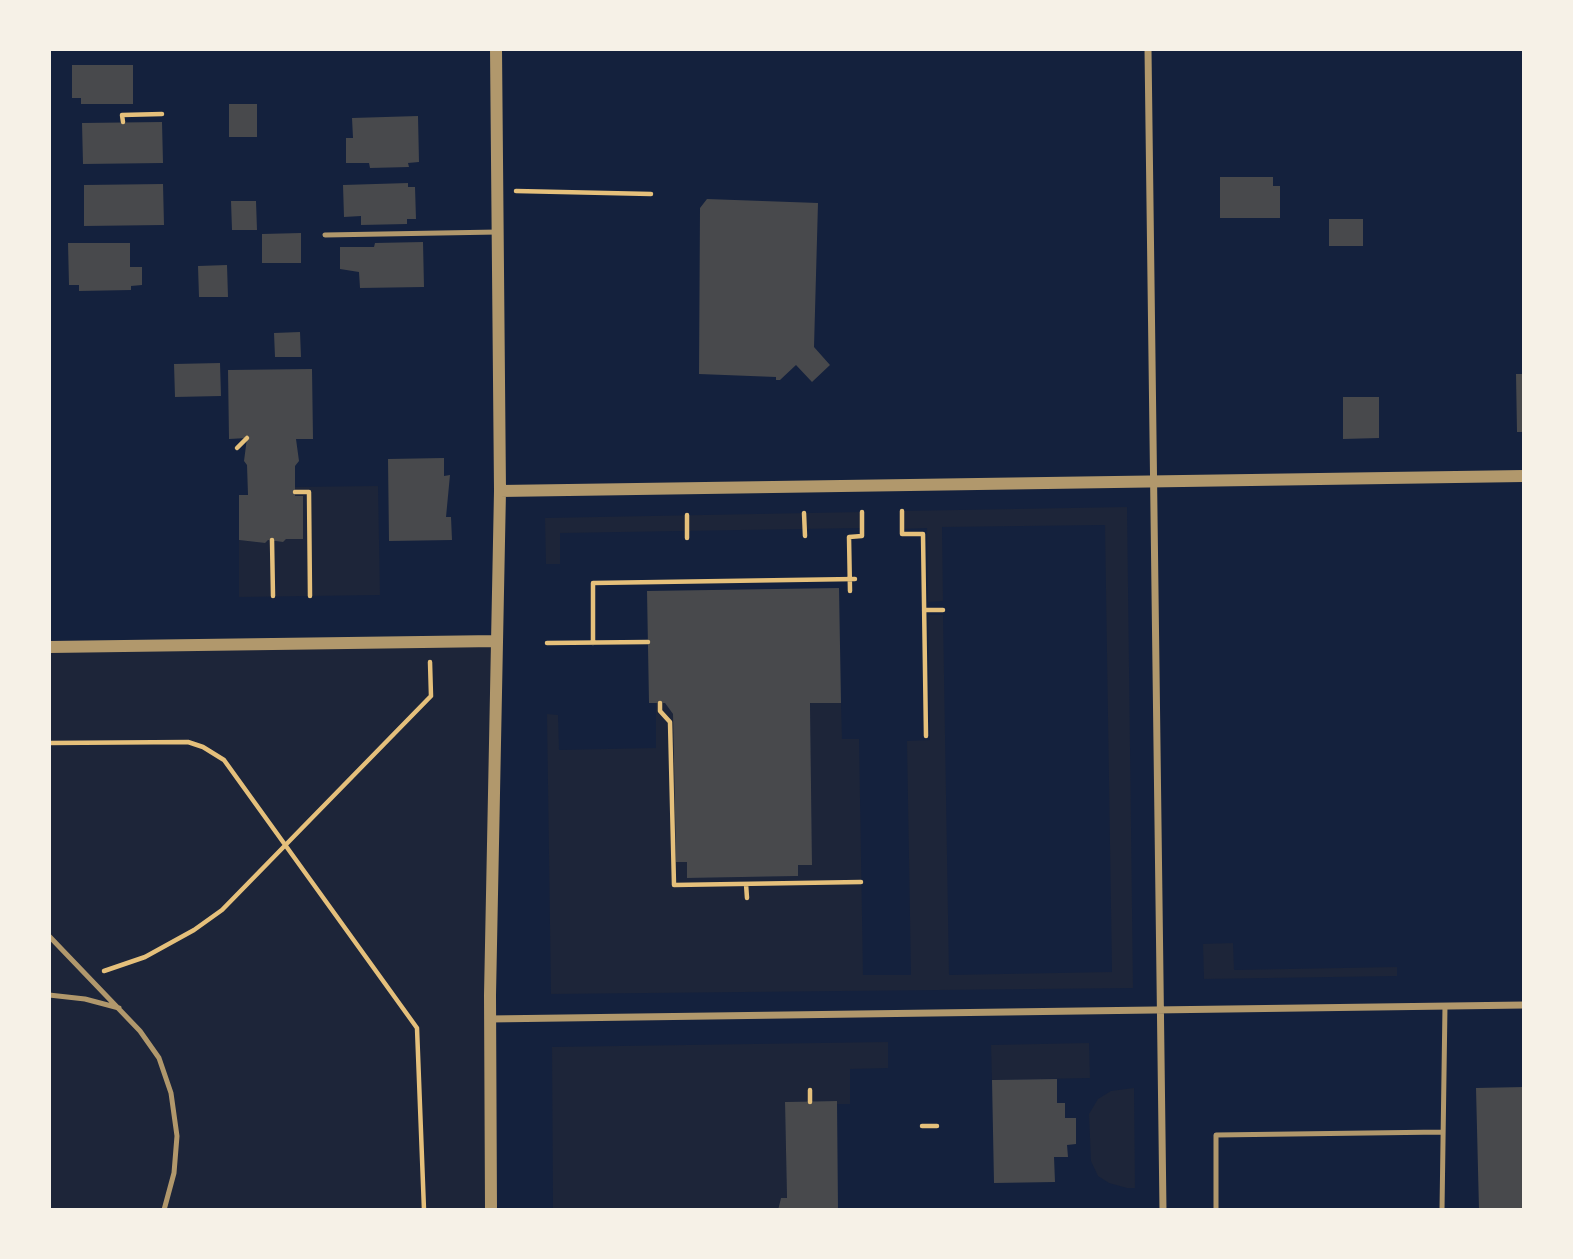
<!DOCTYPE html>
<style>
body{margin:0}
#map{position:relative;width:1573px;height:1259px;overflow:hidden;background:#14213d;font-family:"Roboto Condensed",sans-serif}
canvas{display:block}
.frame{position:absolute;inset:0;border:51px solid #f6f1e7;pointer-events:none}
</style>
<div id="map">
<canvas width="1573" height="1259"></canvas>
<div class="frame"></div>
</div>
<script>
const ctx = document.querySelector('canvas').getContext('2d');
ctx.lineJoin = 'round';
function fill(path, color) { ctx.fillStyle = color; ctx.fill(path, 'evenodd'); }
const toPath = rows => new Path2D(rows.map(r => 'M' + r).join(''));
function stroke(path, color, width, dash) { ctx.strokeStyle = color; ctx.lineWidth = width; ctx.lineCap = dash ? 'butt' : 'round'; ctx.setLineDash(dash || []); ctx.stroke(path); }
const green = toPath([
 [378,486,380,595,239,597,239,540,264,543,268,540,283,542,286,539,303,539,303,497,295,496,295,487],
 [1127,507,1133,988,551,994,547,714,558,715,559,750,656,748,656,703,665,703,673,714,676,862,687,862,687,878,797,876,798,865,812,865,810,703,841,703,842,739,859,739,863,975,911,975,907,741,930,740,928,615,943,615,949,975,1112,972,1105,525,942,527,943,601,928,602,927,528,902,529,902,511],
 [862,512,862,528,560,533,560,564,546,564,545,518],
 [497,641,491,1210,49,1210,49,647],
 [1233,943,1234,970,1397,967,1397,976,1204,979,1203,944],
 [888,1042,888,1068,850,1069,850,1104,836,1104,836,1101,785,1102,787,1198,781,1198,778,1209,553,1210,552,1047],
 [1089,1043,1090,1078,992,1080,991,1045],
 [1134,1088,1135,1188,1127,1188,1109,1183,1098,1176,1091,1161,1089,1114,1098,1099,1111,1091]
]);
const building = toPath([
 [72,65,133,65,133,104,81,104,81,98,72,98],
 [229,104,257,104,257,137,229,137],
 [418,116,419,162,408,163,409,167,370,168,369,163,346,163,346,138,353,138,352,118],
 [162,122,163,163,83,164,82,123],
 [1220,177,1273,177,1273,186,1280,186,1280,218,1220,218],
 [408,183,408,187,415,187,416,219,407,219,407,224,361,225,361,216,344,217,343,185],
 [163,184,164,225,84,226,84,185],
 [707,199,818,203,814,347,830,365,812,382,796,365,780,380,776,380,776,377,699,374,700,208],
 [231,201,256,201,257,230,232,230],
 [1329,219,1363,219,1363,246,1329,246],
 [301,233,301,263,262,263,262,234],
 [423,242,424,287,360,288,359,272,340,269,340,247,374,247,375,243],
 [68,243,130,243,130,267,142,267,142,285,131,286,131,290,79,291,79,285,69,285],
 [227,265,228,297,199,297,198,266],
 [300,332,301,357,275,357,274,333],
 [220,363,221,396,175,397,174,364],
 [312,369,313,439,296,439,299,461,295,466,295,496,303,496,303,539,286,539,283,542,268,540,265,543,239,540,239,495,248,495,247,465,244,461,247,438,229,439,228,370],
 [1516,374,1524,374,1524,432,1517,432],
 [1343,397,1379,397,1379,438,1343,439],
 [444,458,444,476,450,475,446,517,451,517,452,540,389,541,388,459],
 [839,588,841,703,810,703,812,865,798,865,798,876,687,878,687,862,676,862,673,714,665,703,649,703,647,591],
 [1057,1079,1057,1103,1065,1103,1065,1118,1076,1118,1076,1144,1067,1145,1068,1157,1054,1157,1055,1182,994,1183,992,1080],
 [1524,1087,1524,1210,1479,1210,1476,1088],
 [837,1101,838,1210,778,1210,781,1198,787,1198,785,1102]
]);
const path = toPath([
 [123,122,122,115,162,114],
 [516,191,651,194],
 [237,448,247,438],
 [295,492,309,492,310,596],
 [902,511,902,534,923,534,926,736],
 [804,513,805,536],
 [687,515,687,538],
 [272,540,273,596],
 [850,591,849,537,862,536,862,512],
 [924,610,943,610],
 [547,643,648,642],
 [593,643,593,583,855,579],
 [660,703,660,711,670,722,674,885,861,882],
 [49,743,188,742,203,747,224,760,417,1028,424,1210],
 [746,884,747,898],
 [104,971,145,957,194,930,222,910,431,696,430,662],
 [810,1090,810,1102],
 [922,1126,937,1126]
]);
const service = toPath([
 [325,235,498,232],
 [49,936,140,1031,159,1058,171,1093,177,1136,174,1173,164,1210],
 [49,995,85,999,119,1008],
 [1216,1210,1216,1135,1443,1132],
 [1442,1210,1445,1006]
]);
const minor = toPath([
 [1148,49,1163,1210],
 [489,1019,1524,1005]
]);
const tertiary = toPath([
 [500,491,1524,476],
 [49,647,497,641],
 [491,1210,490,995,500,491,496,49]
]);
fill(green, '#1d2539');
fill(building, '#48494c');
stroke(path, '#e5c07b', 4.5);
stroke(service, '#b1986c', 5);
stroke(minor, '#b1986c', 7);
stroke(tertiary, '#b1986c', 12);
</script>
